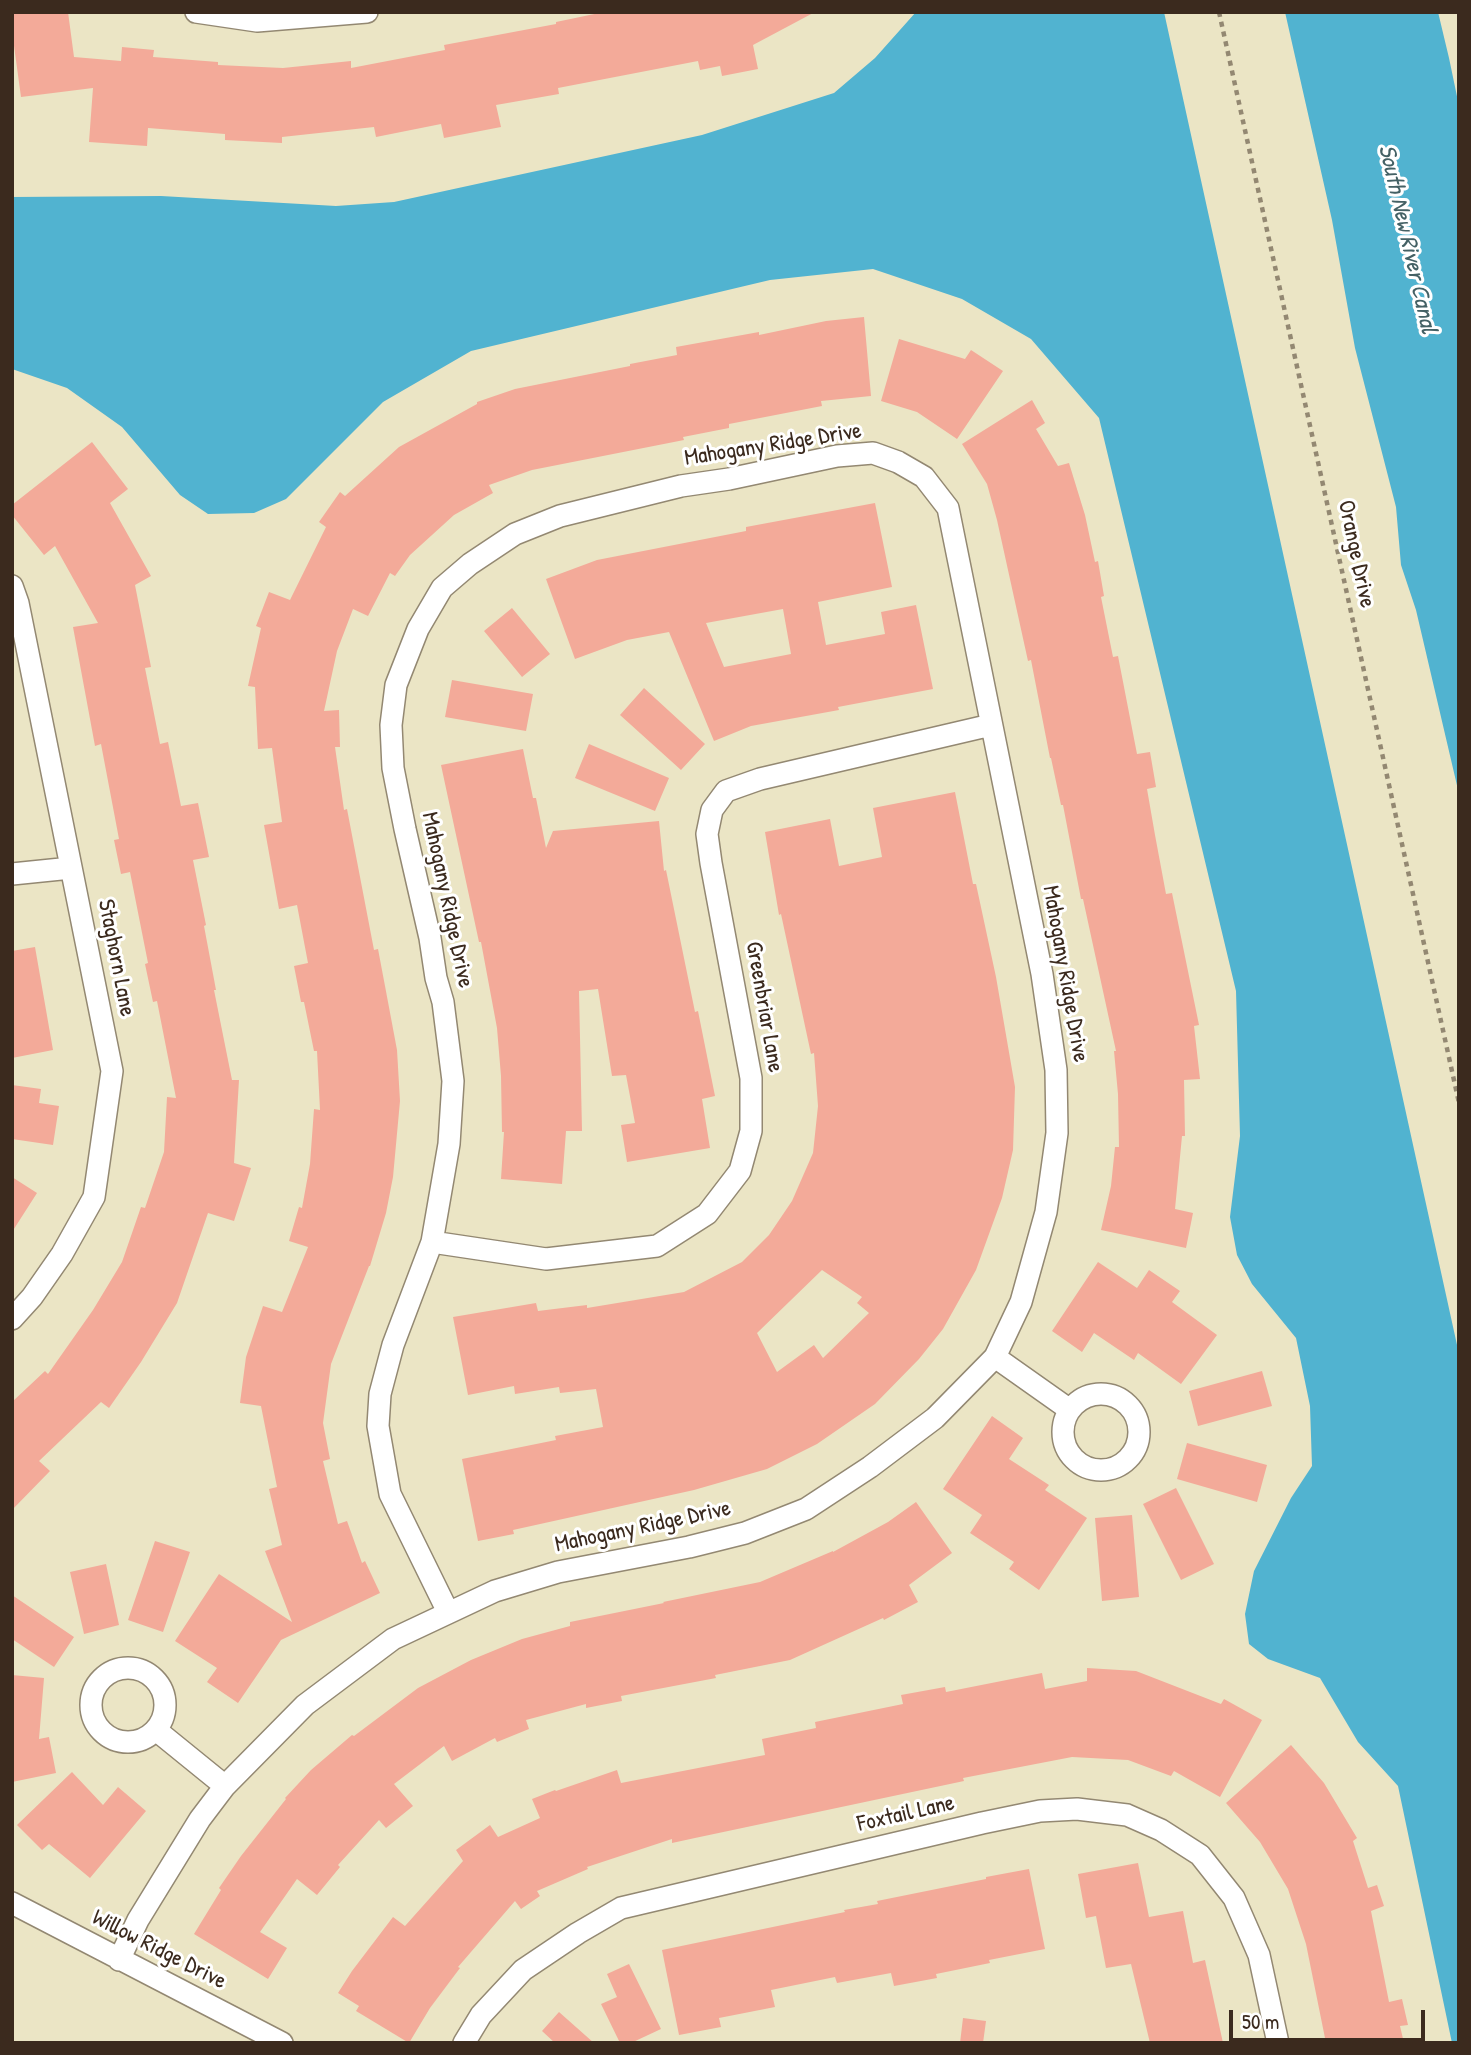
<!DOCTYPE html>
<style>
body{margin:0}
#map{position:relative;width:1471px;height:2055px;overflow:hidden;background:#ebe5c5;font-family:"Patrick Hand",sans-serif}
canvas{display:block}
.frame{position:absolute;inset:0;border:14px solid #3b2a1e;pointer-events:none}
.scale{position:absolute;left:1229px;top:2010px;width:196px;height:32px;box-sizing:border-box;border:4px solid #3b2a1e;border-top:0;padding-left:9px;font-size:21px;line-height:24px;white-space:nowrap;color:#3b2a1e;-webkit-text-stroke:5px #fff;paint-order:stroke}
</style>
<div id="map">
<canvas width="1471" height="2055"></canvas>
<div class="frame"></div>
<div class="scale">50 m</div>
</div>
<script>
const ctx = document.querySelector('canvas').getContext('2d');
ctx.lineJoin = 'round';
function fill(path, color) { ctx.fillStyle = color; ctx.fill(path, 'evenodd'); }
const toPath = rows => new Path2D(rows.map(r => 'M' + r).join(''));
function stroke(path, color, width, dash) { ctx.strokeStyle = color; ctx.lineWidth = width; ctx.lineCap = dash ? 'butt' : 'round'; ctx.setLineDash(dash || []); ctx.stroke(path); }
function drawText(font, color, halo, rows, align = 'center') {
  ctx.font = font + ' "Patrick Hand",sans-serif'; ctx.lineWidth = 6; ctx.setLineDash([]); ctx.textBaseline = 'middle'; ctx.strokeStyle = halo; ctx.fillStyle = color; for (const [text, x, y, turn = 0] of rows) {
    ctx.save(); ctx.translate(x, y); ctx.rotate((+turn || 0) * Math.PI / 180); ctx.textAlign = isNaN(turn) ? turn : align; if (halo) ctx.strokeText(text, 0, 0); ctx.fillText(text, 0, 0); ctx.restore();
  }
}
const water = toPath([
 [916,12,1164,12,1459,1354,1459,2043,1452,2043,1398,1786,1358,1742,1320,1678,1268,1659,1249,1644,1245,1614,1254,1571,1291,1498,1312,1466,1310,1406,1296,1338,1252,1284,1237,1255,1230,1217,1240,1136,1236,991,1099,418,1031,339,962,299,873,269,770,280,471,351,383,402,286,499,254,513,208,514,180,495,122,427,67,388,12,369,12,197,161,196,336,206,394,202,702,135,834,93,875,58],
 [1285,12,1438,12,1449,58,1459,106,1459,794,1416,610,1401,565,1396,507,1355,348,1332,220]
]);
const building = toPath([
 [12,12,68,12,74,57,121,61,122,47,154,50,153,57,218,62,218,65,283,68,351,61,351,68,445,50,444,45,556,24,556,22,604,12,815,12,753,45,758,69,722,76,720,66,700,70,698,61,558,88,559,94,496,105,501,127,444,138,441,124,376,137,374,127,282,137,282,143,225,140,225,134,148,128,147,146,89,142,93,88,21,97,12,31],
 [864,317,871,396,821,401,822,406,729,424,729,428,683,437,684,440,532,470,489,485,493,493,454,515,410,555,395,576,390,573,368,616,353,609,337,651,324,711,339,710,340,747,335,747,344,810,347,809,374,950,378,949,385,986,397,1050,400,1101,393,1177,386,1213,370,1266,369,1266,331,1364,323,1423,330,1459,323,1461,338,1524,347,1521,362,1563,365,1561,380,1593,281,1640,238,1703,207,1682,217,1668,175,1641,219,1574,292,1622,265,1551,282,1545,269,1489,277,1487,261,1406,240,1403,246,1357,263,1306,282,1312,308,1247,289,1241,299,1207,302,1208,310,1164,314,1109,320,1110,317,1051,314,1051,304,1002,301,1002,294,966,308,963,297,905,279,909,264,825,282,822,272,748,258,749,255,687,248,686,261,628,256,626,269,592,290,600,326,527,319,522,340,492,345,496,399,447,477,404,477,402,515,389,630,366,630,364,677,355,676,347,759,332,759,335,826,321],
 [899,339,965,359,971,350,1003,371,957,439,917,412,881,401],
 [1032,400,1045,423,1036,429,1058,466,1069,463,1085,515,1095,562,1098,561,1104,596,1101,597,1113,657,1118,656,1137,754,1150,752,1156,787,1147,789,1155,835,1166,894,1172,893,1199,1025,1194,1026,1200,1079,1184,1080,1185,1136,1182,1136,1175,1209,1193,1213,1186,1248,1101,1230,1111,1186,1115,1147,1119,1147,1118,1094,1114,1051,1116,1051,1083,899,1081,899,1063,805,1061,805,1051,758,1050,758,1031,660,1028,661,997,520,987,484,962,444],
 [92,442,128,489,110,503,151,576,135,585,151,667,145,668,160,744,168,742,181,806,198,803,209,857,193,860,206,925,204,926,216,990,214,990,232,1080,239,1080,234,1163,251,1168,234,1221,208,1213,177,1303,141,1362,109,1408,101,1402,39,1461,50,1471,12,1510,12,1402,45,1371,48,1374,93,1310,122,1262,141,1207,145,1208,164,1152,167,1097,176,1098,157,1001,153,1002,145,964,148,963,130,872,121,874,114,840,119,839,101,744,95,746,73,627,98,623,55,546,44,555,12,515,12,505],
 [875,503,892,587,818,602,826,645,885,634,881,612,916,605,933,689,838,707,839,710,751,726,714,741,669,632,627,640,575,659,546,579,597,560,746,531,746,527],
 [783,609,791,654,724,667,706,623],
 [512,608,550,654,522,677,484,631],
 [452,680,533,694,526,731,445,717],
 [644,688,705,744,681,770,620,715],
 [589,744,669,778,655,811,575,778],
 [523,749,533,798,536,798,546,848,553,831,659,821,664,871,666,870,695,1012,698,1011,715,1096,702,1099,710,1148,627,1162,621,1125,635,1123,626,1075,612,1076,598,989,579,991,582,1131,566,1131,562,1184,501,1179,504,1132,502,1132,501,1076,497,1028,481,942,479,942,441,765],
 [955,792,973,884,976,884,996,977,1015,1087,1013,1150,1002,1198,976,1270,943,1329,919,1359,875,1404,817,1444,767,1469,694,1490,513,1530,514,1534,478,1541,462,1459,556,1440,555,1436,603,1427,596,1389,560,1393,559,1387,515,1394,514,1386,468,1395,453,1317,536,1303,538,1311,587,1305,587,1308,684,1292,742,1262,769,1235,792,1201,813,1153,818,1106,814,1053,811,1054,781,914,779,915,765,832,830,819,839,866,882,857,873,808],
 [822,1270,862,1297,857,1303,869,1313,823,1358,814,1345,777,1372,757,1333],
 [35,947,53,1050,12,1058,12,951],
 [12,1085,41,1089,39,1103,59,1106,53,1145,12,1139],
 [12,1177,37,1193,12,1232],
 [1098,1262,1137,1288,1149,1270,1180,1291,1172,1302,1217,1335,1181,1384,1138,1353,1134,1360,1094,1333,1082,1352,1052,1331],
 [1262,1371,1272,1406,1198,1426,1189,1391],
 [992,1416,1023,1438,1009,1459,1049,1485,1045,1490,1087,1518,1039,1590,1009,1569,1014,1562,970,1533,982,1515,943,1489],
 [1187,1443,1267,1465,1257,1502,1177,1479],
 [1176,1488,1214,1564,1181,1580,1143,1504],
 [916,1502,952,1553,909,1585,918,1602,884,1620,883,1618,790,1660,715,1675,716,1678,621,1696,622,1701,586,1708,586,1704,526,1720,529,1729,497,1742,495,1738,452,1761,444,1746,394,1784,413,1806,386,1828,379,1820,338,1865,340,1867,317,1895,297,1879,260,1932,287,1948,268,1979,194,1934,221,1890,219,1888,241,1856,286,1799,285,1798,311,1770,352,1735,354,1736,418,1688,471,1660,522,1639,570,1626,570,1622,664,1603,663,1602,760,1582,833,1551,833,1552,888,1522],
 [1132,1515,1139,1597,1102,1601,1095,1518],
 [155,1541,190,1552,163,1632,128,1620],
 [106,1564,119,1625,84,1634,70,1572],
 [12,1595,74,1637,54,1667,12,1639],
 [1087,1668,1136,1671,1221,1704,1224,1699,1262,1720,1220,1797,1174,1771,1171,1776,1128,1760,1072,1757,963,1778,964,1781,695,1838,672,1843,672,1839,587,1867,588,1869,537,1891,540,1896,521,1909,515,1901,458,1967,460,1968,430,2008,409,2043,356,2011,359,2006,338,1993,352,1971,393,1917,405,1926,463,1861,456,1850,490,1825,498,1837,540,1818,532,1799,555,1790,556,1791,617,1770,621,1783,765,1755,762,1739,816,1728,815,1722,903,1704,901,1695,945,1687,946,1692,1042,1673,1045,1689,1087,1681],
 [12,1675,44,1678,39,1739,49,1737,56,1773,12,1782],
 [1291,1745,1324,1783,1357,1838,1353,1841,1368,1888,1377,1885,1384,1906,1371,1911,1389,2002,1402,1999,1408,2025,1400,2026,1404,2043,1326,2043,1306,1944,1288,1889,1260,1842,1226,1803],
 [72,1772,103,1805,118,1787,146,1811,90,1878,49,1844,42,1850,17,1825],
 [1138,1863,1149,1917,1183,1911,1193,1963,1205,1960,1223,2043,1150,2043,1131,1964,1106,1968,1096,1916,1086,1918,1078,1874],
 [1029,1869,1045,1949,989,1960,990,1963,936,1974,937,1978,894,1986,891,1973,837,1983,835,1977,771,1990,775,2007,719,2018,721,2027,679,2035,662,1950,845,1912,844,1910,878,1904,877,1901,986,1879,986,1877],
 [629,1964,661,2029,631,2043,620,2043,601,2004,617,1997,607,1974],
 [559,2012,594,2043,555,2043,542,2031],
 [963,2018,986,2021,983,2043,960,2043]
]);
const path = toPath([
 [1219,12,1459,1103]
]);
const street = toPath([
 [196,12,257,21,367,12],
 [12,586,18,603,112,1071,94,1197,62,1254,32,1297,12,1319],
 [12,874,71,868],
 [432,1242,546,1259,657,1246,707,1214,740,1171,751,1131,751,1078,711,863,707,834,712,810,726,791,760,779,991,725],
 [995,1357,1070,1410],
 '1063 1432a38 38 0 1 1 76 0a38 38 0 1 1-76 0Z',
 '91 1705a37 37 0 1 1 74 0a37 37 0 1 1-74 0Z',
 [156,1730,225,1786],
 [12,1903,282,2043],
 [119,1960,138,1920,200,1819,225,1786,305,1705,393,1639,495,1591,558,1572,689,1547,745,1533,806,1509,870,1467,935,1418,995,1357,1021,1302,1046,1212,1057,1133,1056,1070,1042,974,948,508,924,477,898,462,873,453,837,456,729,479,681,486,560,516,515,534,470,564,442,588,418,629,396,685,391,725,393,768,405,829,430,938,436,978,443,1002,453,1081,449,1144,432,1242,393,1345,380,1394,378,1426,390,1494,448,1612],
 [464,2043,481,2015,523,1970,578,1933,621,1908,982,1823,1040,1811,1077,1809,1127,1815,1161,1830,1200,1855,1234,1898,1259,1955,1278,2043]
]);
const streetNames = [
 ["Mahogany Ridge Drive",773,445,-9],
 ["Orange Drive",1356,554,78],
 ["Mahogany Ridge Drive",447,900,78],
 ["Staghorn Lane",116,958,79],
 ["Mahogany Ridge Drive",1065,974,80],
 ["Greenbriar Lane",764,1007,80],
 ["Mahogany Ridge Drive",643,1527,-12],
 ["Foxtail Lane",906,1814,-13],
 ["Willow Ridge Drive",159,1950,27]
];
const waterNames = [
 ["South New River Canal",1407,239,77]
];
fill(water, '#51b3d0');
fill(building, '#f3aa99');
stroke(street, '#938872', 24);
stroke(path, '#938872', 4.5, [5, 5]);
stroke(street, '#fff', 21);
drawText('23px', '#3b2a1e', '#fff', streetNames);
drawText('italic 24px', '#446165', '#fff', waterNames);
</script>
